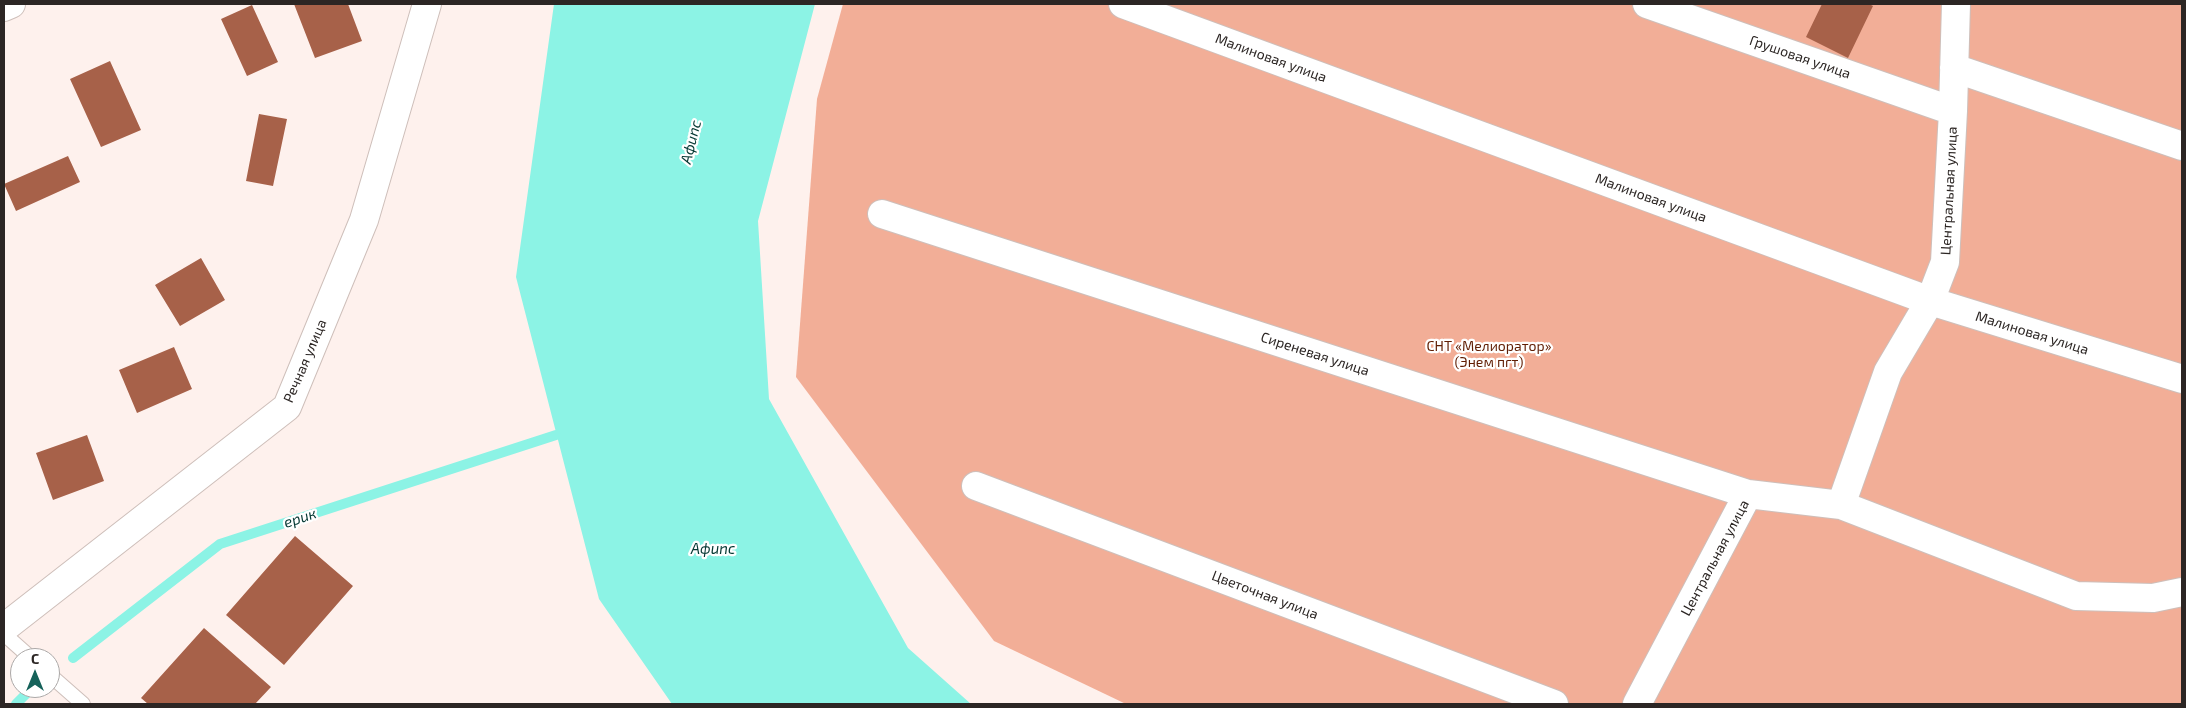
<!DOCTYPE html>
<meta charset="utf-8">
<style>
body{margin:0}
#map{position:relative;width:2186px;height:708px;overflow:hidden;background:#fef1ed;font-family:"Exo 2",sans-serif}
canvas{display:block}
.frame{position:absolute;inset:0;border:5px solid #2c2624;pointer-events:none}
.north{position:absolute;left:10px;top:648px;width:50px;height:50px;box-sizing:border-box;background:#fff;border:1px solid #aba8a7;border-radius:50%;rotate:0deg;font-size:14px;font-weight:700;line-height:20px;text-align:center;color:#2c2624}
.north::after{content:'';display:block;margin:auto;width:18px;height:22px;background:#16625a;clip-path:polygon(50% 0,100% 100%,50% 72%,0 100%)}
</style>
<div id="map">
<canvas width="2186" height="708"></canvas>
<div class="frame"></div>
<div class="north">С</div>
</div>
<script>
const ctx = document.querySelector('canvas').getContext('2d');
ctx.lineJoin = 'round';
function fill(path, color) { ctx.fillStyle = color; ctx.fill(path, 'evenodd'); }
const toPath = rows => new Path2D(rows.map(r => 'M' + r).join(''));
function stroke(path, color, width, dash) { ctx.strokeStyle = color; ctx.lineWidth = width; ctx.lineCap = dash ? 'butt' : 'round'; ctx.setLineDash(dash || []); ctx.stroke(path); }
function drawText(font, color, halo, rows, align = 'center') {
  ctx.font = font + ' "Exo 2",sans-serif'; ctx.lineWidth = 4.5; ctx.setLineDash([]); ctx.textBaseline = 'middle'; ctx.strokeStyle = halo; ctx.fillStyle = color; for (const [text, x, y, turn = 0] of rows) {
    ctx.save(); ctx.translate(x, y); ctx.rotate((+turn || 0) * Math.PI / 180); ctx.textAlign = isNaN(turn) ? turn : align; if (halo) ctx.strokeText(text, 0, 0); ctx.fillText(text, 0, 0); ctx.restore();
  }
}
const green = toPath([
 [843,4,2182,4,2182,704,1126,704,994,641,796,377,817,99]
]);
const water = toPath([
 [554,4,815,4,758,221,769,399,908,648,971,704,672,704,599,599,516,277]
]);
const stream = toPath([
 [73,658,220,544,556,435],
 [16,704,31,689]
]);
const building = toPath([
 [294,4,348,4,362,41,315,58],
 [1822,4,1869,4,1873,6,1848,58,1806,37],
 [252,5,278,62,247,76,221,19],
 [110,61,141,130,101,147,70,79],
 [259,114,287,119,273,186,246,181],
 [68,156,80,182,16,211,4,184],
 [201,258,225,300,180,326,155,285],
 [174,347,192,389,137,413,119,370],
 [87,435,104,481,53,500,36,453],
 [295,536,353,586,284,665,226,615],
 [204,628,271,687,255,704,148,704,141,698]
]);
const lane = toPath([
 [4,634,31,658],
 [50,675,83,704]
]);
const street = toPath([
 [1123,4,1930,301,2182,379],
 [1647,4,1953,111],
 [4,7,11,4],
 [1954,68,2182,146],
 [882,214,1748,494],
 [976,486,1554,704],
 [1841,505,2076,596,2153,598,2182,592],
 [4,628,287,407,364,220,427,4],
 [1637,704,1748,494,1841,505,1888,372,1930,301,1945,262,1953,111,1956,4]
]);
const streetNames = [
 ["Грушовая улица",1800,57,19],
 ["Малиновая улица",1271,58,20],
 ["Центральная улица",1949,191,-87],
 ["Малиновая улица",1651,198,20],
 ["Малиновая улица",2032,333,17],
 ["Сиреневая улица",1315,354,18],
 ["Речная улица",305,361,-67],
 ["Центральная улица",1715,558,-62],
 ["Цветочная улица",1265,595,21]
];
const parkNames = [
 ["СНТ «Мелиоратор»",1489,346],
 ["(Энем пгт)",1489,362]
];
const waterNames = [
 ["Афипс",691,142,-76],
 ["ерик",300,518,-18],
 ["Афипс",713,549]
];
fill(green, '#f2ae97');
fill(water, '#8cf3e5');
stroke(stream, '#8cf3e5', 10);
fill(building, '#a76149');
stroke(lane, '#cebfba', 16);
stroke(street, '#cebfba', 30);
stroke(lane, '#fff', 14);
stroke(street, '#fff', 28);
drawText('14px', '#2c2624', '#fff', streetNames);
drawText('14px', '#611e04', '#fff', parkNames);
drawText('italic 15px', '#063934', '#fff', waterNames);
</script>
